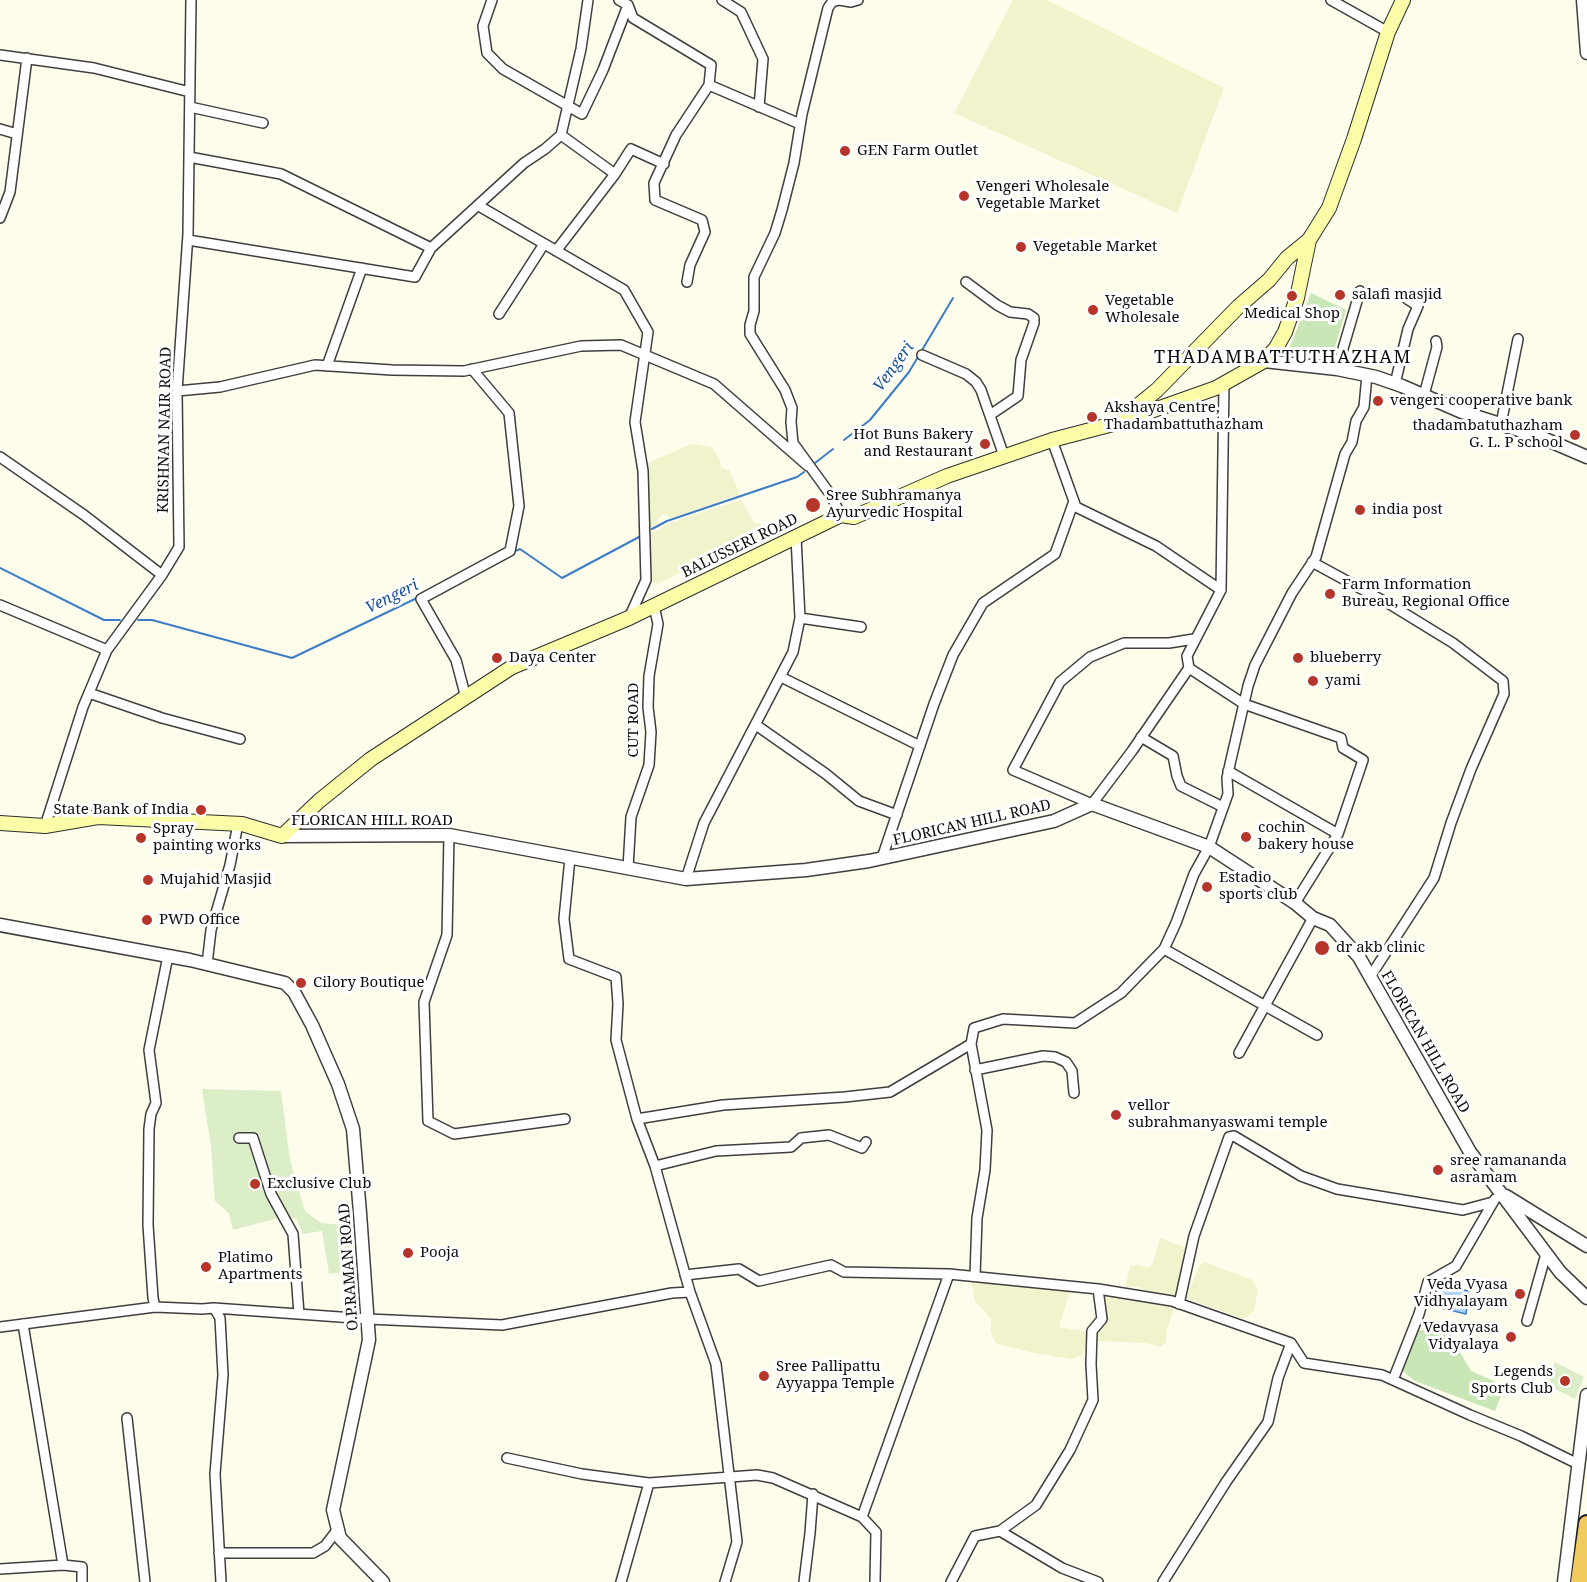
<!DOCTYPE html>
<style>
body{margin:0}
canvas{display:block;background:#fefdeb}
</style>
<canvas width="1587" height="1582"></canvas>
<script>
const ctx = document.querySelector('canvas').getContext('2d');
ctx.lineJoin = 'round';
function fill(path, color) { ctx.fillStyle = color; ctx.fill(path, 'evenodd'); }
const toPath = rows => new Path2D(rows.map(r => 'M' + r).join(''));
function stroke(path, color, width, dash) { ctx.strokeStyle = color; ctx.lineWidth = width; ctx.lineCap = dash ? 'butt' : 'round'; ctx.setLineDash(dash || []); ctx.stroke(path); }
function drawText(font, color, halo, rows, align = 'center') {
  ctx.font = font + ' "Noto Serif",serif'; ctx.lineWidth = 6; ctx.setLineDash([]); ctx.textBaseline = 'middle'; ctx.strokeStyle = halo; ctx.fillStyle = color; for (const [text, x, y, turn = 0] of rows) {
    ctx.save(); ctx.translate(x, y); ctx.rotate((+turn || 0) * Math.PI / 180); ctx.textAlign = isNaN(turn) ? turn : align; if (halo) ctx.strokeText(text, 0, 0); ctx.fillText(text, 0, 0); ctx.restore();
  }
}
const farmland = toPath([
 [1013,0,1047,0,1224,88,1177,213,954,113],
 [692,444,712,447,720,460,721,468,729,470,740,494,671,518,663,514,658,518,658,524,649,529,636,468],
 [741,500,755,524,760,523,765,530,766,536,771,543,772,549,765,544,759,543,741,554,699,564,694,570,683,571,657,584,646,580,650,535,669,523],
 [1160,1238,1186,1248,1190,1258,1167,1329,1166,1342,1161,1347,1146,1343,1096,1341,1096,1331,1105,1307,1098,1286,1116,1286,1153,1293,1138,1287,1125,1287,1130,1266,1138,1265,1149,1268,1153,1263],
 [1205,1262,1252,1280,1258,1290,1254,1311,1244,1319,1186,1298,1200,1265],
 [971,1278,1071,1288,1059,1327,1091,1332,1082,1355,1071,1359,1029,1352,995,1343,991,1332,991,1318,975,1302]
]);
const green = toPath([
 [1311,293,1346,310,1331,360,1289,349],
 [1419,1330,1447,1330,1471,1371,1505,1386,1495,1411,1415,1381,1399,1368]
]);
const pitch = toPath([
 [202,1089,281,1091,290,1160,305,1211,321,1223,354,1226,353,1271,329,1274,322,1231,303,1234,296,1218,282,1217,233,1230,229,1213,215,1201,211,1147],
 [1555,1362,1584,1377,1575,1399,1545,1384]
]);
const water = toPath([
 [1437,1284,1469,1291,1466,1314,1433,1306,1437,1284]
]);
const stream = toPath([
 [844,440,870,420,909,372,953,298],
 [815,463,833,449],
 [652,529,667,521,797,477,804,472],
 [513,552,520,549,562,578,639,537],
 [0,568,104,620,120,620],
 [138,620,152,620,292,658,419,597]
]);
const minor = toPath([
 [492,0,483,26,487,53,503,69,582,114,603,70,628,5],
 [619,0,628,5,633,18,711,65,709,85,800,124],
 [722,0,741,12,763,59,759,107],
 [1331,0,1388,32],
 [0,55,94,68,190,92],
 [190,107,263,123],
 [0,129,17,134],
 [189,157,281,174,431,248,524,163,545,149,561,135,581,49,588,0],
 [615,174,631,149,664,164],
 [479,206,624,290,648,332,635,422,643,471,646,580,629,618],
 [0,218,10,192,27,58],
 [188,240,415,277,431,248],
 [556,251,615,174,561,135],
 [687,282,690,265,705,232,702,220,655,200,654,183,676,135,709,85],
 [966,282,997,305,1010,312,1028,314,1034,318,1034,323,1021,360,1018,396,990,415],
 [499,314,544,244],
 [922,355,966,374,976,382,981,390,1004,456],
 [327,366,362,268],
 [1337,369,1360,291],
 [1395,384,1408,329,1418,306,1407,299],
 [177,391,220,387,315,365,392,370,464,371,581,346,621,345,714,384,808,466],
 [1424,395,1437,347,1436,341],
 [1501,424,1518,339],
 [1052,440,1076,507,1156,546,1221,590,1187,656,1189,668,1244,704,1341,738,1343,748,1363,760,1338,834],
 [0,457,84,515,162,575],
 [841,515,830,494,793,443,791,422,792,408,785,390,750,334,750,325,754,311,754,277,775,233,782,210,794,163,802,114,828,8,832,2,839,0,851,2,858,0],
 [1312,562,1391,605,1453,643,1503,681,1504,694,1471,769,1451,823,1434,878,1370,977],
 [1221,590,1224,383],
 [0,605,107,650],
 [800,618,861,627],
 [1189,668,1132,751,1092,804,1013,770,1060,682,1090,657,1124,643,1169,643,1194,639],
 [781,677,920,746],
 [89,693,162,718,240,739],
 [466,698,456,660,421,599,510,551,519,506,509,413,472,369],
 [756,725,826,774,859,801,897,815],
 [1141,737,1173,756,1177,776,1181,786,1223,807],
 [1228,771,1338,834,1295,903],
 [45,826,83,707,107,650,162,575,179,547,177,391,188,234,191,0],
 [449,835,447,935,424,1002,428,1121,454,1134,565,1119],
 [570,858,564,919,569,959,616,977,618,1004,616,1040,637,1119,655,1166,716,1151,791,1147,801,1138,829,1135,862,1148,866,1142],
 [882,858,934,704,953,655,983,603,1055,554,1074,501],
 [628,868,631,817,649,765,651,732,648,707,649,676,658,624,654,606],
 [686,879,704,823,793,652,800,618,796,537],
 [1164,949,1317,1035],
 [168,956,149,1050,156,1103,151,1114,149,1129,148,1225,153,1298,155,1307,202,1309,214,1308,220,1318,223,1375,215,1474,221,1582],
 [207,964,211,930,230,865,238,824],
 [971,1044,974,1028,1003,1019,1075,1023,1121,993,1164,949,1176,923,1194,874,1209,847,1228,794,1227,778,1230,764,1248,686,1255,665,1292,593,1316,557,1345,454,1352,442,1356,421,1364,407,1367,375],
 [1239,1053,1313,918],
 [975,1070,1043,1056,1055,1057,1066,1062,1072,1071,1074,1093],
 [637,1119,723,1105,845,1097,890,1092,971,1044,987,1130,985,1170,977,1218,975,1276],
 [239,1138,253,1138,271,1194,293,1234,299,1314],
 [685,1275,739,1269,759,1281,831,1265,844,1272,949,1274,1098,1289,1172,1301,1291,1343,1304,1363,1382,1375,1470,1415,1521,1436,1578,1464],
 [690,1292,716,1364,737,1542,725,1582],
 [1179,1304,1194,1236,1229,1137,1234,1136,1301,1176,1337,1189,1463,1210,1493,1202],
 [214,1308,368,1319,502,1325,672,1293,690,1292,655,1166],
 [1527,1321,1546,1254],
 [23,1324,63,1565],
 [0,1327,155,1307],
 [1393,1380,1419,1314,1428,1282,1456,1266,1495,1199],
 [127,1418,145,1582],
 [507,1458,582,1474,649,1483,757,1475,773,1478,862,1517,876,1532,875,1582],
 [862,1517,949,1274],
 [1000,1531,1062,1568,1098,1582],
 [219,1553,313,1553,325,1546,338,1529],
 [0,1569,63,1565,82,1567,82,1582],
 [621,1582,649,1483],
 [804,1582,810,1533,813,1494],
 [951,1582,975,1536,1000,1531,1036,1505,1070,1450,1093,1400,1091,1364,1092,1331,1102,1319,1098,1289],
 [1163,1582,1226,1482,1268,1422,1278,1378,1291,1343]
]);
const tertiary = toPath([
 [1583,0,1587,53],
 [1264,361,1337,369,1376,377,1402,386,1462,412,1538,436,1587,457],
 [282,836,449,835,686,879,806,870,869,861,1054,821,1092,804,1209,847,1295,903,1313,918,1330,925,1359,957,1470,1152,1560,1272,1587,1298],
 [0,925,190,960,285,983,294,992,312,1025,338,1084,353,1129,360,1213,369,1340,333,1510,340,1538,383,1582],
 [1506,1196,1587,1246],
 [1564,1582,1587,1395]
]);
const secondary = toPath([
 [1125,416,1157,390,1239,306,1269,280,1287,258,1309,240,1329,208,1354,139,1388,32,1403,0],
 [0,823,45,826,98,817,242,824,282,836,319,801,371,759,512,667,629,618,841,515,854,517,947,476,1052,440,1117,423,1216,388,1264,361,1276,348,1285,332,1297,298,1309,240]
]);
const trunk = toPath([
 [1579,1582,1587,1524]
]);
const markers = [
 [845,151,6,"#b5352a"],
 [964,196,6,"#b5352a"],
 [1021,247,6,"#b5352a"],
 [1340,295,6,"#b5352a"],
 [1292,296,6,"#b5352a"],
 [1093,310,6,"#b5352a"],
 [1378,401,6,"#b5352a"],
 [1092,417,6,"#b5352a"],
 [1575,435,6,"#b5352a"],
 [985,444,6,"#b5352a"],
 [813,505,8,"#b5352a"],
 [1360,510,6,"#b5352a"],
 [1330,594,6,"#b5352a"],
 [497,658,6,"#b5352a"],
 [1298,658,6,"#b5352a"],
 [1313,681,6,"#b5352a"],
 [201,810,6,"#b5352a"],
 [1246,837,6,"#b5352a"],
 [141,838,6,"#b5352a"],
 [148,880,6,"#b5352a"],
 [1207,887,6,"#b5352a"],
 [147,920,6,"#b5352a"],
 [1322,948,8,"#b5352a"],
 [301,983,6,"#b5352a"],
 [1116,1115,6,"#b5352a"],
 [1438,1170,6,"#b5352a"],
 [255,1184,6,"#b5352a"],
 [408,1253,6,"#b5352a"],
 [206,1267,6,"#b5352a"],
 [1520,1294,6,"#b5352a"],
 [1511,1337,6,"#b5352a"],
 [764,1376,6,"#b5352a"],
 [1565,1381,6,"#b5352a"]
];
const poiNames = [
 ["GEN Farm Outlet",857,151],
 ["Vengeri Wholesale",976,187],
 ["Vegetable Market",976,204],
 ["Vegetable Market",1033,247],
 ["salafi masjid",1352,295],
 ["Vegetable",1105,301],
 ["Wholesale",1105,318],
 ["Medical Shop",1292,314,"center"],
 ["vengeri cooperative bank",1390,401],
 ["Akshaya Centre,",1104,408],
 ["Thadambattuthazham",1104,425],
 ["thadambatuthazham",1563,426,"right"],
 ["G. L. P school",1563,443,"right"],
 ["Hot Buns Bakery",973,435,"right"],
 ["and Restaurant",973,452,"right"],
 ["Sree Subhramanya",826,496],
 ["Ayurvedic Hospital",826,513],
 ["india post",1372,510],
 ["Farm Information",1342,585],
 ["Bureau, Regional Office",1342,602],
 ["Daya Center",509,658],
 ["blueberry",1310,658],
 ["yami",1325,681],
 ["State Bank of India",189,810,"right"],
 ["cochin",1258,828],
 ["bakery house",1258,845],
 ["Spray",153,829],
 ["painting works",153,846],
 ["Estadio",1219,878],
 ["sports club",1219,895],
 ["Mujahid Masjid",160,880],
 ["PWD Office",159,920],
 ["dr akb clinic",1336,948],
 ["Cilory Boutique",313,983],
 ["vellor",1128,1106],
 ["subrahmanyaswami temple",1128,1123],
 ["sree ramananda",1450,1161],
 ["asramam",1450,1178],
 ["Exclusive Club",267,1184],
 ["Pooja",420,1253],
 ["Platimo",218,1258],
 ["Apartments",218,1275],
 ["Veda Vyasa",1508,1285,"right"],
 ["Vidhyalayam",1508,1302,"right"],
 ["Vedavyasa",1499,1328,"right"],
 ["Vidyalaya",1499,1345,"right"],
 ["Sree Pallipattu",776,1367],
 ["Ayyappa Temple",776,1384],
 ["Legends",1553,1372,"right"],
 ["Sports Club",1553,1389,"right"]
];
const streetNames = [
 ["KRISHNAN NAIR ROAD",165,430,-89],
 ["BALUSSERI ROAD",740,546,-26],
 ["CUT ROAD",634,720,-90],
 ["FLORICAN HILL ROAD",372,821],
 ["FLORICAN HILL ROAD",972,823,-13],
 ["FLORICAN HILL ROAD",1425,1042,60],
 ["O.P.RAMAN ROAD",349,1267,-94]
];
const waterNames = [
 ["Vengeri",894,367,-54],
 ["Vengeri",392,597,-26]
];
const quarterNames = [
 ["THADAMBATTUTHAZHAM",1283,358]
];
fill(farmland, '#f1f3cc');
fill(green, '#c9e7b6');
fill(pitch, '#dceec8');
fill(water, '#b2d2f3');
stroke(water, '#3c7dc7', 1.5);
stroke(stream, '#3c7dc7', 2);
stroke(minor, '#3f3f3f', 12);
stroke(tertiary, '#3f3f3f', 15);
stroke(secondary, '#2e2e2e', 16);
stroke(trunk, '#1d1d1d', 20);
stroke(minor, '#fff', 9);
stroke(tertiary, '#fff', 12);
stroke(secondary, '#fafca8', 14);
stroke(trunk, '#f1ca60', 16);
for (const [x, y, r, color] of markers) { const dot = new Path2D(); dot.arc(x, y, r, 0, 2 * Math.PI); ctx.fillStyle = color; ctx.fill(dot); stroke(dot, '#fff', 2); }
drawText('15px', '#0c0c0c', '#fff', poiNames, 'left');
drawText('15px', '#0c0c0c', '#fff', streetNames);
drawText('italic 16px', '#1b5098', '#fff', waterNames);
ctx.letterSpacing = '1.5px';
drawText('18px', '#0c0c0c', '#fff', quarterNames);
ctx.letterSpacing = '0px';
</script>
